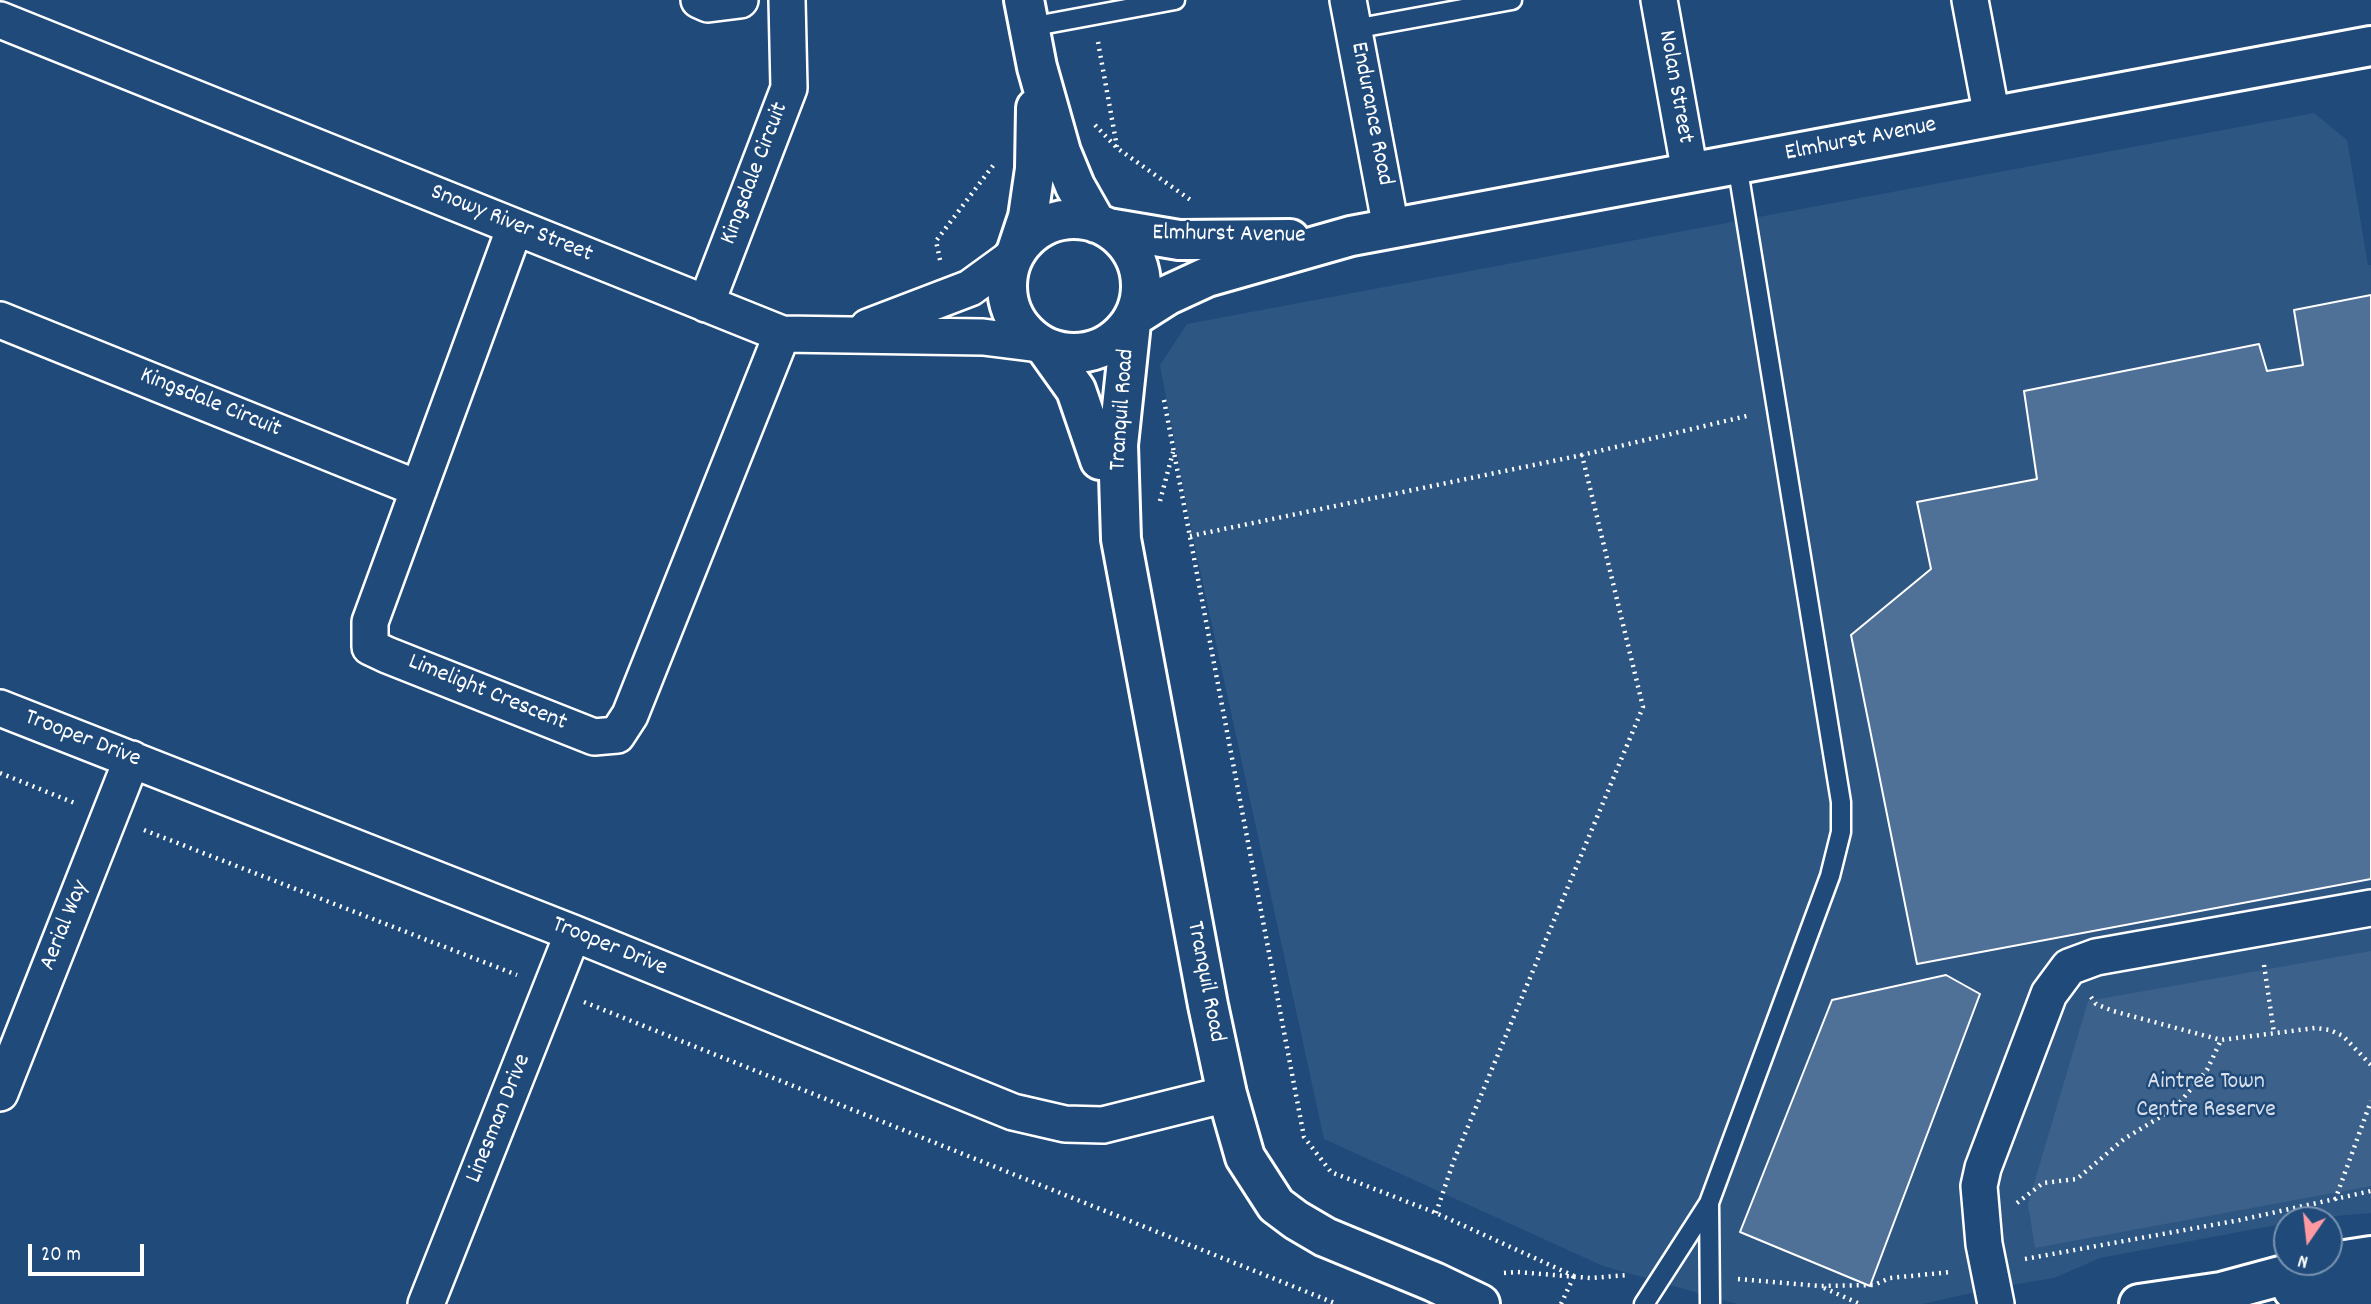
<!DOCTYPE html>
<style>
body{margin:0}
#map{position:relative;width:2371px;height:1304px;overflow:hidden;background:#1f4a7a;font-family:Dekko,sans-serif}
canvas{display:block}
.north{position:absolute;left:2273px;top:1206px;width:70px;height:70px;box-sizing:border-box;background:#1f4a7a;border:2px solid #7992af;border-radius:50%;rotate:194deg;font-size:19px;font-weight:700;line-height:28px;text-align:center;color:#fff}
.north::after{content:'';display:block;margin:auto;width:24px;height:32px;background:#ff9aa2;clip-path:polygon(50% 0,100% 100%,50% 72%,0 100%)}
.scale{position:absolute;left:28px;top:1244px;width:116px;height:32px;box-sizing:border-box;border:4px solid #fff;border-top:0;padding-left:9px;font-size:21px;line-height:24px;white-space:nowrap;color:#fff;-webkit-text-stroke:5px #1f4a7a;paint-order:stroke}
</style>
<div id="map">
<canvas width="2371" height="1304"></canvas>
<div class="north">N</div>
<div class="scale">20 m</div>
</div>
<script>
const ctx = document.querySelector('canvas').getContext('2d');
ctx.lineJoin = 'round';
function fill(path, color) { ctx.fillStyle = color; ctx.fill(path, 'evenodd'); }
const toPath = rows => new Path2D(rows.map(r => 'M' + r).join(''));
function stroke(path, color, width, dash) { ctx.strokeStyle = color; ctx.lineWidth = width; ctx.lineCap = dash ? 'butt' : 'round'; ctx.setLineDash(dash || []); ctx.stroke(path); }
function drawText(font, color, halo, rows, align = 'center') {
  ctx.font = font + ' Dekko,sans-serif'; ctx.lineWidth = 5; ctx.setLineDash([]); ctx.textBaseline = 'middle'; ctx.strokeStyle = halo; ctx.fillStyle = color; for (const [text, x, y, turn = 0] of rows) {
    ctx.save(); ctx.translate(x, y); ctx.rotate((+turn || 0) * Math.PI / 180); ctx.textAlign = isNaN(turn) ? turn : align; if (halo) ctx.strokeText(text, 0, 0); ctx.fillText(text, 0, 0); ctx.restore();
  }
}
const built = toPath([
 [2314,113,2347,140,2368,265,2371,265,2371,1213,2287,1220,2287,1223,2100,1258,2054,1278,1993,1288,1923,1304,1737,1304,1603,1266,1324,1139,1191,529,1160,365,1187,324]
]);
const green = toPath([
 [2371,951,2371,1186,2035,1248,2028,1204,2088,1001]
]);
const building = toPath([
 [2371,295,2371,879,1917,964,1851,635,1931,569,1917,502,2037,479,2024,391,2259,344,2267,371,2303,365,2294,310,2371,295],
 [1946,975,1980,994,1870,1286,1740,1232,1832,1000,1946,975]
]);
const path = toPath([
 [1098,42,1117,147],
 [1095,125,1117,148,1192,201],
 [940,260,936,241,995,163],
 [1164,400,1304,1137,1331,1172,1436,1213,1574,1276],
 [1160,501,1173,452],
 [1190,536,1582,455],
 [0,773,77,804],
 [144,830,517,975],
 [2264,965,2274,1033],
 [2091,997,2096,1004,2113,1011,2221,1040,2315,1028,2330,1030,2343,1036,2371,1065],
 [584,1002,1337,1304],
 [2335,1200,2371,1101],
 [2017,1203,2043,1183,2077,1179,2124,1139,2175,1108,2207,1070,2221,1040],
 [1436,1213,1454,1160,1643,707,1582,455,1751,415],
 [2025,1259,2240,1220,2371,1191],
 [1504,1273,1517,1272,1591,1278,1628,1275],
 [1738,1279,1820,1286,1874,1285,1890,1278,1951,1272],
 [1824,1288,1860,1304],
 [1561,1304,1574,1276]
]);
const service = toPath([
 [1030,27,1175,0],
 [1354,29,1512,0],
 [1709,1203,1710,1304],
 [1644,1304,1709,1203,1830,876,1841,832,1841,802,1737,164]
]);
const minor = toPath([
 [699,0,708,4,740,0],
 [1348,0,1391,228],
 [1659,0,1690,173],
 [1970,0,1992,117],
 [0,20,782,334,983,337,1039,344],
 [515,227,370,622,370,647,387,655,594,737,617,735,630,715,782,334],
 [706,304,789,88,787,0],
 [0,320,419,489],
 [868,327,970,288,1014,256],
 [0,708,573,933,1013,1112,1065,1124,1103,1125,1227,1094],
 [0,1093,132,759],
 [426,1304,573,933],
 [1996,1304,1984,1244,1979,1186,1983,1168,2049,994,2069,967,2096,957,2371,908]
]);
const tertiary = toPath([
 [1024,0,1037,67,1061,152,1075,186,1096,223],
 '1007 286a67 67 0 1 1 134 0a67 67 0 1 1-134 0Z',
 [1108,228,1179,240,1290,239],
 [1017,250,1028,217,1035,169,1036,108],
 [1135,316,1168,295,1207,277,1351,236,2371,46],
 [1131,323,1118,445,1121,539,1208,1005,1227,1094,1245,1157,1276,1205,1296,1220,1325,1237,1434,1282,1480,1304],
 [1046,348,1076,390,1100,460],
 [2293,1290,2371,1286],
 [2139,1304,2221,1292,2332,1262,2371,1256]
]);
const streetNames = [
 ["Nolan Street",1674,87,80],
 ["Endurance Road",1370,114,79],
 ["Elmhurst Avenue",1861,141,-11],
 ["Kingsdale Circuit",756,174,-69],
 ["Snowy River Street",511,225,22],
 ["Elmhurst Avenue",1229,236,1],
 ["Kingsdale Circuit",210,404,22],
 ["Tranquil Road",1124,410,-86],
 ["Limelight Crescent",487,694,22],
 ["Trooper Drive",82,740,21],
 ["Aerial Way",66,926,-68],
 ["Trooper Drive",609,948,22],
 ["Tranquil Road",1204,982,79],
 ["Linesman Drive",500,1119,-68]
];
const parkNames = [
 ["Aintree Town",2206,1084],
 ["Centre Reserve",2206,1112]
];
fill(built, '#2e5683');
fill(green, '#3c618b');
fill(building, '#507197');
stroke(building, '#fff', 2);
stroke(service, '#fff', 23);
stroke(minor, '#fff', 40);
stroke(tertiary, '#fff', 44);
stroke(path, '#fff', 4.5, [2, 5]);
stroke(service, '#1f4a7a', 18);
stroke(minor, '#1f4a7a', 35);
stroke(tertiary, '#1f4a7a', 38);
drawText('24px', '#fff', '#1f4a7a', streetNames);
drawText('24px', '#d8dfe8', '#1f4a7a', parkNames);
</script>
